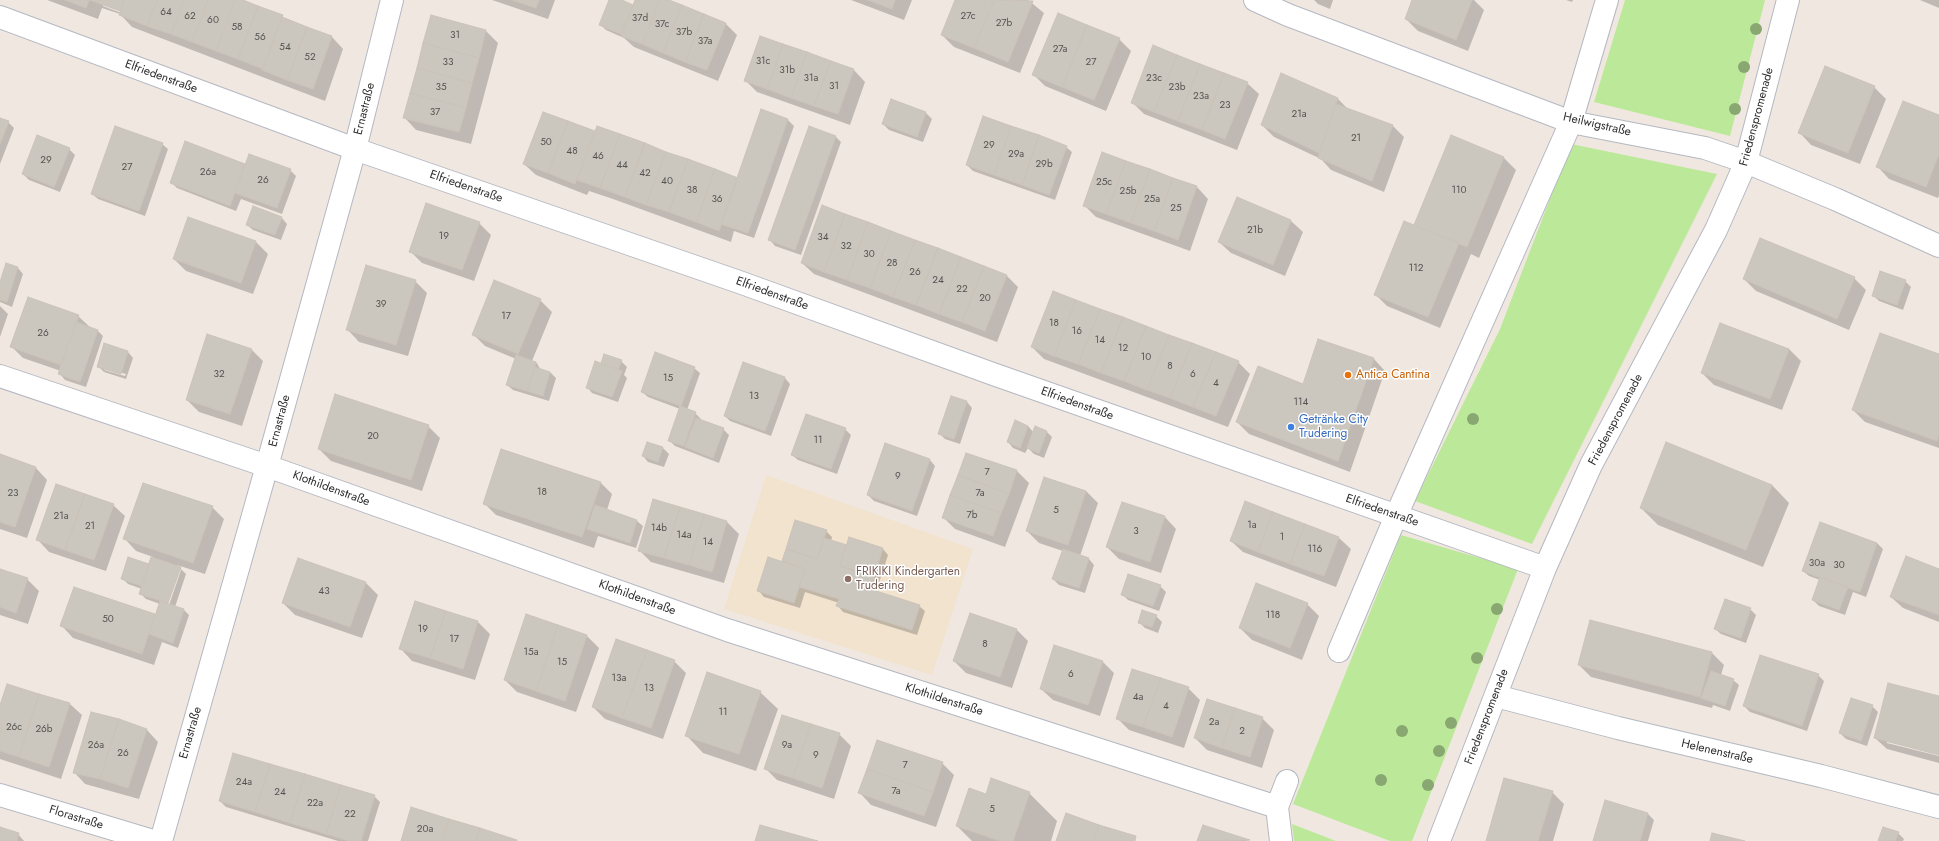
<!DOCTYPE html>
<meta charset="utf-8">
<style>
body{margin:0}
canvas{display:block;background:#f0e7e0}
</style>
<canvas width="1939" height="841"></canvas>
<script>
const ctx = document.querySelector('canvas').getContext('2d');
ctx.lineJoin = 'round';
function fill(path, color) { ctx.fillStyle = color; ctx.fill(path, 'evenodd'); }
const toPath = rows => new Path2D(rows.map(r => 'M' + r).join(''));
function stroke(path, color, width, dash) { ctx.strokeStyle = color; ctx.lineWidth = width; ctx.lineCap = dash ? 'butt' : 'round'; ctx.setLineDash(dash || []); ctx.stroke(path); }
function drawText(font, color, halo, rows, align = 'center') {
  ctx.font = font + ' Jost,sans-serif'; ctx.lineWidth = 3; ctx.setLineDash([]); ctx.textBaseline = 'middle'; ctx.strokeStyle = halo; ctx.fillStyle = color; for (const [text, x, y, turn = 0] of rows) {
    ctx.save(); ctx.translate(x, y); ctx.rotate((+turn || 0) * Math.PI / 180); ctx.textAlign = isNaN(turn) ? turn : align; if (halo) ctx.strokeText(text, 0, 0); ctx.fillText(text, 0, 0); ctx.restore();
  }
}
const education = toPath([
 [766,475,973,549,932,675,724,609]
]);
const green = toPath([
 [1625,0,1765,0,1730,136,1594,102],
 [1571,144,1717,174,1532,544,1415,501,1500,329],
 [1401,535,1518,569,1412,841,1390,841,1293,804],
 [1292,824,1336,841,1294,841]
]);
const shadow = toPath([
 [47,0,240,0,332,37,343,49,325,101,132,27,120,14,102,8,98,19],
 [103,4,125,12,124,14,103,6],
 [492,0,555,0,548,19],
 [610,0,619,0,634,6,636,0,666,0,725,23,737,35,718,81,634,47,624,38,606,30,600,24],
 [606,26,627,35,626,36,606,28],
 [851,0,912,0,904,20],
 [956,0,1028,0,1044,13,1020,73,954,47,942,35],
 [1314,0,1333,0,1330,9,1318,4],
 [1414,0,1474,0,1484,10,1468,51,1418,31,1406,19],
 [1566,0,1573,0,1572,2],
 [1920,0,1939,0,1939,8],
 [486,31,498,43,471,144,416,130,405,118],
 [761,37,854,70,865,82,850,125,757,92,745,80],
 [1119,39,1131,51,1106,111,1045,86,1034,75],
 [1282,74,1338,99,1349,110,1392,125,1404,137,1384,192,1331,170,1321,159,1274,137,1262,125],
 [1247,83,1259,94,1237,150,1144,114,1132,102],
 [1874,87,1886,99,1860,164,1811,145,1800,133],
 [891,100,926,113,932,119,923,142,889,130,883,124],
 [762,111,788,120,794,126,754,238,734,231,731,242,613,199,589,191,587,195,536,175,524,164,544,113,595,132,738,179],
 [1939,116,1939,195,1938,198,1889,179,1878,167],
 [0,119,8,122,14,128,0,164],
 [1452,136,1504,158,1516,170,1479,258,1471,254,1440,328,1387,306,1375,294,1415,226],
 [836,137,841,142,801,255,775,246,770,240],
 [186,143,246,165,290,170,296,176,282,214,241,199,236,211,177,188,171,182],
 [162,144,168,149,145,216,98,199,92,194],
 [1066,147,1072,152,1055,200,973,171,967,165],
 [69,149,75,155,60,192,29,180,23,174],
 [1197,187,1208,199,1190,251,1096,217,1084,205],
 [1237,199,1291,221,1303,232,1285,276,1231,253,1219,242],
 [282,218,287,224,281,240,253,230,247,225],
 [479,223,491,235,474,281,422,263,410,251],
 [256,242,268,254,253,294,186,271,174,259],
 [802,263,1007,276,1018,287,997,342,814,274],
 [18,268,23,274,12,307,0,302,0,285],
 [1854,278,1866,290,1849,330,1756,291,1744,279],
 [415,281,427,293,408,356,359,342,348,330],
 [1905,281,1911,287,1903,310,1879,301,1873,295],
 [540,300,552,312,532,361,536,362,541,370,550,372,556,378,549,401,513,390,507,385,516,359,485,346,473,334],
 [0,306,8,314,0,337],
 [78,316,91,328,98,331,103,336,86,387,65,380,60,374,61,371,23,358,11,346],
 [1720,324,1789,349,1801,361,1782,410,1714,385,1702,373],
 [1032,347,1238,362,1250,374,1228,427,1044,359],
 [251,349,263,361,242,426,199,412,187,400],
 [128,352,133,358,126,379,104,372,98,366],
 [104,368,126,374,125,376,104,370],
 [605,355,621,361,627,367,624,375,627,378,618,402,592,393,587,387,601,365],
 [1939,355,1939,448,1865,422,1853,410],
 [1374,359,1385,371,1350,472,1249,434,1237,422,1303,386],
 [694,368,700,373,687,410,695,413,701,419,701,420,723,429,729,435,719,463,675,446,669,440,680,409,648,397,642,392],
 [785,378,790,384,771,436,730,421,725,416],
 [967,402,972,408,960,444,945,439,939,433],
 [428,426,440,438,422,491,331,461,319,449],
 [1028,426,1034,433,1047,432,1052,437,1044,458,1034,454,1028,448,1025,453,1013,448,1008,442],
 [845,429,851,435,837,474,798,460,792,455],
 [648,443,663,448,669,454,664,467,648,462,643,456],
 [966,454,1017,471,1029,483,1005,547,955,529,943,517],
 [0,455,36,468,47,480,27,538,0,529],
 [930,460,935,466,917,516,874,501,868,495],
 [1045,478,1086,491,1098,503,1080,556,1089,559,1094,565,1085,593,1059,585,1053,579,1063,551,1039,543,1027,531],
 [600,482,612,494,607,510,637,521,643,526,636,548,598,536,594,548,496,515,484,503],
 [1772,485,1789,503,1763,567,1658,525,1641,508],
 [1246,503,1339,538,1351,549,1336,587,1243,552,1231,541],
 [113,505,125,516,106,571,49,552,38,540],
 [212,507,224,519,205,574,177,565,186,574,175,607,184,610,189,615,178,648,162,642,154,665,73,638,62,626,75,588,156,616,160,604,146,599,140,593,142,589,128,584,122,578,150,565,153,557,136,551,125,539],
 [179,570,181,570,168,608,166,608],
 [1165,517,1176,529,1161,573,1119,559,1107,547],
 [796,521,826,531,832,537,831,541,848,547,883,549,888,555,876,592,919,606,925,611,917,635,843,612,838,606,839,603,805,592,800,608,764,597,759,591,783,562],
 [727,522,739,534,724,583,651,562,639,550],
 [1877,543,1883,549,1866,597,1853,592,1845,615,1819,606,1813,600,1820,580,1809,576,1803,571],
 [298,559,366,583,378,595,362,638,295,615,283,603],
 [0,570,27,579,39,591,28,624,0,615],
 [1939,570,1939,622,1903,608,1891,597],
 [1160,586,1166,592,1159,611,1128,600,1122,594],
 [416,602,478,622,490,634,475,680,412,661,401,649],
 [1307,604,1319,616,1302,660,1252,640,1240,628],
 [1750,609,1756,615,1746,643,1721,634,1715,629],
 [527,616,587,636,599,648,576,712,517,692,505,680],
 [1156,616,1162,622,1158,633,1145,628,1139,622],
 [1016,629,1028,641,1012,688,966,673,954,661],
 [1712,653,1724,665,1721,675,1733,680,1739,685,1730,711,1713,705,1712,708,1591,677,1579,665],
 [674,661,686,673,663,739,605,719,593,707],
 [1102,661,1114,673,1100,716,1053,700,1041,689],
 [1818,675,1824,681,1807,731,1750,712,1744,706],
 [1188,688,1200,700,1184,748,1129,730,1117,718],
 [760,692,778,709,756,771,703,753,686,735],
 [1939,697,1939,754,1887,740,1887,743,1939,756,1939,763,1887,749,1875,738],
 [70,704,82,715,61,779,0,759,0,709],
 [1872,706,1878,712,1867,746,1846,739,1840,733],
 [1262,718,1274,730,1262,768,1207,750,1195,738],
 [147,730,158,742,139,799,85,784,74,772],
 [839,734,851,746,834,799,777,780,765,768],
 [942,763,954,775,936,827,871,805,860,793],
 [1552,792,1564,804,1553,841,1487,841],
 [1029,793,1057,821,1051,841,972,841,957,826,986,795],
 [374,796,380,802,368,841,338,841,226,807,220,801],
 [1605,802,1648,814,1654,820,1648,841,1594,841],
 [1204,826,1249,841,1250,841,1198,841],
 [0,828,18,834,24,841,0,841],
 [1898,833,1904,839,1903,841,1879,841]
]);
const building = toPath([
 [65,0,89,0,86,8,65,0],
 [90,0,124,0,120,11,90,0],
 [124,0,157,0,147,26,119,15,124,0],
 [157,0,184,0,171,34,147,26,157,0],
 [184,0,208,0,192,42,171,34,184,0],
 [208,0,235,0,216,51,192,42,208,0],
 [235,0,243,0,258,6,238,59,216,51,235,0],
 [512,0,539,0,536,8,512,0],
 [609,0,622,0,633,5,622,34,599,25,609,0],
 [635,0,660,0,642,44,621,36,635,0],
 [660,0,669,0,682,5,663,53,642,44,660,0],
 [868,0,895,0,892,9,868,0],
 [955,0,994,0,974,48,941,35,955,0],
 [994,0,1033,1,1008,62,974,48,994,0],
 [1412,0,1472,0,1456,40,1405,19,1412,0],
 [682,5,704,14,685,62,663,53,682,5],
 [258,6,283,15,263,69,238,59,258,6],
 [1058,13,1087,25,1062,87,1032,75,1058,13],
 [704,14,726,23,707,70,685,62,704,14],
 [431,15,486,30,479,58,423,43,431,15],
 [282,17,307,27,287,80,262,70,282,17],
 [1087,25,1120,38,1094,100,1062,87,1087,25],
 [307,27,332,36,313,89,287,80,307,27],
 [760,36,783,44,767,89,744,81,760,36],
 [423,43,479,58,472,83,417,68,423,43],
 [783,44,807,52,791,98,767,89,783,44],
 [1153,45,1177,55,1154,112,1131,103,1153,45],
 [807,52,831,61,814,106,791,98,807,52],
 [1177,55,1200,64,1178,121,1154,112,1177,55],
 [831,61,854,69,838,114,814,106,831,61],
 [1200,64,1224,73,1202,130,1178,121,1200,64],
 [1825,66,1875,86,1848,153,1798,133,1825,66],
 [417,68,472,83,466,108,410,93,417,68],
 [1224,73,1248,82,1225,139,1202,130,1224,73],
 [1281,73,1338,98,1319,153,1261,125,1281,73],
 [410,93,466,108,459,132,403,118,410,93],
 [891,99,926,112,917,137,882,124,891,99],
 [1903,101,1939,115,1939,154,1926,187,1876,167,1903,101],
 [1336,104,1393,125,1372,181,1318,158,1336,104],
 [761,109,788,119,748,233,721,224,761,109],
 [543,112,568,121,548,173,523,164,543,112],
 [983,116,1011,126,994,175,966,165,983,116],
 [0,118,9,121,0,144,0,118],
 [568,121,595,131,575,184,548,173,568,121],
 [115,126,163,143,139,211,91,194,115,126],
 [597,126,620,134,600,188,577,180,597,126],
 [809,126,836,136,795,250,768,240,809,126],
 [1011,126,1039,135,1022,185,994,175,1011,126],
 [620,134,645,143,625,197,600,188,620,134],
 [37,135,70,148,54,187,22,174,37,135],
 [1039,135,1067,146,1049,195,1022,185,1039,135],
 [1451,135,1504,157,1467,247,1414,225,1451,135],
 [185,141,245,164,230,206,170,183,185,141],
 [645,143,666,152,646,205,625,197,645,143],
 [666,152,688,159,669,212,646,205,666,152],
 [1102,152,1126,161,1106,214,1083,206,1102,152],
 [249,154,291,169,277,208,235,193,249,154],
 [688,159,715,169,696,222,669,212,688,159],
 [1126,161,1150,169,1131,223,1106,214,1126,161],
 [715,169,738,178,719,231,696,222,715,169],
 [1150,169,1173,178,1154,231,1131,223,1150,169],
 [1173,178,1197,186,1178,240,1154,231,1173,178],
 [1237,197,1291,220,1273,265,1218,242,1237,197],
 [426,203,480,222,462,270,409,252,426,203],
 [822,205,845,214,824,272,801,263,822,205],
 [253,206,282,217,275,235,246,225,253,206],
 [845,214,868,222,847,280,824,272,845,214],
 [188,217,256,241,241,283,173,259,188,217],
 [1404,221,1459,243,1428,317,1374,295,1404,221],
 [868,222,891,231,870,288,847,280,868,222],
 [891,231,915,240,893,297,870,288,891,231],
 [1760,238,1855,277,1837,319,1743,279,1760,238],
 [915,240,938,248,916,305,893,297,915,240],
 [938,248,961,257,939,314,916,305,938,248],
 [961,257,984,266,962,322,939,314,961,257],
 [6,263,18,267,7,302,0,300,0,282,6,263],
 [366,265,416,280,396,345,346,330,366,265],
 [984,266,1007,275,985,331,962,322,984,266],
 [1880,271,1906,280,1897,305,1872,296,1880,271],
 [494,280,541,299,518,354,472,335,494,280],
 [1053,291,1076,300,1054,356,1031,347,1053,291],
 [28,297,79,315,61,365,10,347,28,297],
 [1076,300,1100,309,1078,364,1054,356,1076,300],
 [1100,309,1123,317,1101,373,1078,364,1100,309],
 [1123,317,1146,326,1124,381,1101,373,1123,317],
 [76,322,98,330,80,382,58,374,76,322],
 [1720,323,1789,349,1770,399,1701,373,1720,323],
 [1146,326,1169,335,1147,390,1124,381,1146,326],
 [1880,333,1939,354,1939,434,1937,441,1852,410,1880,333],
 [207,334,252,349,230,414,186,400,207,334],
 [1169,335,1192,343,1170,398,1147,390,1169,335],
 [1318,339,1374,358,1338,461,1236,422,1258,366,1303,384,1318,339],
 [104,343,128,351,121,374,97,367,104,343],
 [1192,343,1216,352,1193,407,1170,398,1192,343],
 [655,352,695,367,681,406,641,392,655,352],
 [1216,352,1239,361,1216,416,1193,407,1216,352],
 [604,354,622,360,618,370,601,363,604,354],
 [516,355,536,362,527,391,506,385,516,355],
 [595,361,622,371,612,397,586,388,595,361],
 [743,362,785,377,765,431,724,416,743,362],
 [535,367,550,372,543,396,527,391,535,367],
 [335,394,429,425,411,480,318,449,335,394],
 [951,396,967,401,954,439,938,434,951,396],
 [680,406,696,412,684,446,668,441,680,406],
 [806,414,846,428,831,469,791,455,806,414],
 [696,418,724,428,713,458,685,447,696,418],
 [1015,420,1028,426,1020,448,1007,442,1015,420],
 [1035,426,1047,431,1039,453,1027,448,1035,426],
 [647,442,663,447,658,462,642,456,647,442],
 [1666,442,1772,485,1746,550,1640,508,1666,442],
 [885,443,930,459,912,511,867,495,885,443],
 [501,449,601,482,582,537,483,504,501,449],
 [966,453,1017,470,1009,494,958,475,966,453],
 [0,454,36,467,15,527,0,522,0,454],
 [958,475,1009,494,1001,513,950,495,958,475],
 [1044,477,1086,491,1068,545,1026,531,1044,477],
 [143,483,213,506,193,563,123,539,143,483],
 [56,484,85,494,65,550,36,540,56,484],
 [85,494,114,504,94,560,65,550,85,494],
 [950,495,1001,513,993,536,942,518,950,495],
 [653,499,680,507,664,558,638,551,653,499],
 [1245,501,1273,512,1258,552,1230,541,1245,501],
 [1122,502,1165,516,1150,562,1106,547,1122,502],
 [595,505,637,520,630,543,587,529,595,505],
 [680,507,704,514,689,565,664,558,680,507],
 [1273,512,1305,524,1290,564,1258,552,1273,512],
 [704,514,727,521,712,572,689,565,704,514],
 [795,520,827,530,817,559,786,549,795,520],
 [1820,522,1877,543,1860,592,1802,571,1820,522],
 [1305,524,1339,537,1324,576,1290,564,1305,524],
 [849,537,883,548,874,577,840,566,849,537],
 [824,538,847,545,840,566,874,577,870,589,920,605,912,630,836,606,839,599,799,587,805,569,782,561,786,549,817,559,824,538],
 [1063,549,1089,558,1079,588,1052,579,1063,549],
 [1906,556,1939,569,1939,615,1890,597,1906,556],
 [128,557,149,564,142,586,121,579,128,557],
 [151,557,181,567,168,603,139,594,151,557],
 [768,557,805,569,794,603,757,591,768,557],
 [298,558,366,582,350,627,282,603,298,558],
 [0,569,28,578,16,613,0,607,0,569],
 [1128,574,1161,585,1153,606,1121,595,1128,574],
 [1820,577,1848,587,1839,610,1812,600,1820,577],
 [1256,583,1308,603,1290,648,1239,628,1256,583],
 [74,587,155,614,142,654,60,626,74,587],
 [1725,599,1751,608,1741,638,1714,629,1725,599],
 [160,601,184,609,173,643,149,634,160,601],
 [415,601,446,611,430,658,399,649,415,601],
 [1142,610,1157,615,1152,627,1138,623,1142,610],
 [446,611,478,621,463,669,430,658,446,611],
 [970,613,1017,629,1000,677,953,661,970,613],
 [526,614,558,625,536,691,504,680,526,614],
 [1590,620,1712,652,1700,697,1578,665,1590,620],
 [558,625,587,635,565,701,536,691,558,625],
 [616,639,647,650,622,718,592,707,616,639],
 [1054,645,1103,661,1088,705,1040,689,1054,645],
 [647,650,675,660,651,728,622,718,647,650],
 [1760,655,1819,674,1802,726,1743,706,1760,655],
 [1132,669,1161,678,1143,727,1116,719,1132,669],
 [1711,671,1734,679,1725,706,1701,698,1711,671],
 [707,672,761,691,739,754,685,736,707,672],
 [1161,678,1189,687,1172,737,1143,727,1161,678],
 [1888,683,1939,696,1939,755,1874,738,1888,683],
 [7,684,39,694,19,757,0,751,0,705,7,684],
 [39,694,70,703,49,767,19,757,39,694],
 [1851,698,1873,705,1861,741,1839,733,1851,698],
 [1207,699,1235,708,1222,748,1194,738,1207,699],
 [1235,708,1263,717,1250,757,1222,748,1235,708],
 [91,712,119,719,100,779,73,773,91,712],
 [782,715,811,724,793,778,764,769,782,715],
 [119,719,147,729,128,788,100,779,119,719],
 [811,724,840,733,822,788,793,778,811,724],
 [877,740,943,762,933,792,867,769,877,740],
 [233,753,270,764,255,812,219,801,233,753],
 [270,764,305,774,290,823,255,812,270,764],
 [867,769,933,792,924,816,858,793,867,769],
 [305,774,341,785,326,834,290,823,305,774],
 [991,778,1030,792,1013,841,1000,841,956,826,969,788,986,794,991,778],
 [1504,778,1553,791,1538,841,1486,841,1504,778],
 [341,785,375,795,361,841,349,841,326,834,341,785],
 [1605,800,1648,813,1640,841,1593,841,1605,800],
 [411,807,449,819,442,841,401,841,411,807],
 [1066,813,1099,825,1093,841,1056,841,1066,813],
 [449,819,480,828,476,841,442,841,449,819],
 [760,825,818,841,755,841,760,825],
 [1099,825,1136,836,1135,841,1093,841,1099,825],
 [1203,825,1250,840,1197,841,1203,825],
 [0,827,19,833,17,841,0,841,0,827],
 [1883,827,1899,832,1895,841,1878,841,1883,827],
 [480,828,517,840,517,841,476,841,480,828],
 [1712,833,1745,841,1710,841,1712,833]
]);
const minor = toPath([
 [1255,0,1288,15,1571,122,1705,148,1746,162,1835,199,1939,246],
 [0,17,355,149,742,283,993,374,1545,568],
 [0,376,267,466,727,630,1277,807],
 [1339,651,1396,516,1571,122,1607,0],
 [1496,696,1618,728,1821,776,1939,807],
 [0,795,153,841],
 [161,841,267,466,355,149,392,0],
 [1281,841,1277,807,1287,781],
 [1439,841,1545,568,1591,465,1716,230,1746,162,1788,0]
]);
const trees = [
 [1756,29],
 [1744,67],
 [1735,109],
 [1473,419],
 [1497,609],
 [1477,658],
 [1451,723],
 [1402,731],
 [1439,751],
 [1381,780],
 [1428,785]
];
const markers = [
 [1348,375,4,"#e8710a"],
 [1291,427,4,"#3f7fe0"],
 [848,579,4,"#8d6e63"]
];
const numberNames = [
 ["64",166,13],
 ["62",190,17],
 ["27c",968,17],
 ["37d",640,19],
 ["60",213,21],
 ["27b",1004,24],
 ["37c",662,25],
 ["58",237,28],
 ["37b",684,33],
 ["31",455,36],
 ["56",260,38],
 ["37a",705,42],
 ["54",285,48],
 ["27a",1060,50],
 ["52",310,58],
 ["31c",763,62],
 ["33",448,63],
 ["27",1091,63],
 ["31b",787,71],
 ["31a",811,79],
 ["23c",1154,79],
 ["31",834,87],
 ["35",441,88],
 ["23b",1177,88],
 ["23a",1201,97],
 ["23",1225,106],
 ["37",435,113],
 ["21a",1299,115],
 ["21",1356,139],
 ["50",546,143],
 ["29",989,146],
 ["48",572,152],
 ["29a",1016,155],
 ["46",598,157],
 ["29",46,161],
 ["29b",1044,165],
 ["44",622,166],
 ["27",127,168],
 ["26a",208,173],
 ["42",645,174],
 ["26",263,181],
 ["40",667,182],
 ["25c",1104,183],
 ["38",692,191],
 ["110",1459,191],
 ["25b",1128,192],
 ["36",717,200],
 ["25a",1152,200],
 ["25",1176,209],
 ["21b",1255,231],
 ["19",444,237],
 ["34",823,238],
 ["32",846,247],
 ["30",869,255],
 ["28",892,264],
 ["112",1416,269],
 ["26",915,273],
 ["24",938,281],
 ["22",962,290],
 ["20",985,299],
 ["39",381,305],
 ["17",506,317],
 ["18",1054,324],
 ["16",1077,332],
 ["26",43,334],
 ["14",1100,341],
 ["12",1123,349],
 ["10",1146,358],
 ["8",1170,367],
 ["32",219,375],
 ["6",1193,375],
 ["15",668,379],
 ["4",1216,384],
 ["13",754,397],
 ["114",1301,403],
 ["20",373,437],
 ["11",818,441],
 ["7",987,473],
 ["9",898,477],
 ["18",542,493],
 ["23",13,494],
 ["7a",980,494],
 ["5",1056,511],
 ["7b",972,516],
 ["21a",61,517],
 ["1a",1252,526],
 ["21",90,527],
 ["14b",659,529],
 ["3",1136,532],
 ["14a",684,536],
 ["1",1282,538],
 ["14",708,543],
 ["116",1315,550],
 ["30a",1817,564],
 ["30",1839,566],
 ["43",324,592],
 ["118",1273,616],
 ["50",108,620],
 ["19",423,630],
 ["17",454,640],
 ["8",985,645],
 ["15a",531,653],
 ["15",562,663],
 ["6",1071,675],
 ["13a",619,679],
 ["13",649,689],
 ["4a",1138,698],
 ["4",1166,707],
 ["11",723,713],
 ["2a",1214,723],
 ["26c",14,728],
 ["26b",44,730],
 ["2",1242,732],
 ["26a",96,746],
 ["9a",787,746],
 ["26",123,754],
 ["9",816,756],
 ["7",905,766],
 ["24a",244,783],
 ["7a",896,792],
 ["24",280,793],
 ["22a",315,804],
 ["5",992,810],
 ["22",350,815],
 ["20a",425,830]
];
const streetNames = [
 ["Elfriedenstraße",161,77,20],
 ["Ernastraße",365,109,-76],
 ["Friedenspromenade",1757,117,-75],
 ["Heilwigstraße",1597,125,13],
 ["Elfriedenstraße",466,187,19],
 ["Elfriedenstraße",772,294,20],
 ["Elfriedenstraße",1077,404,20],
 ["Friedenspromenade",1616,420,-62],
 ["Ernastraße",280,421,-75],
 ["Klothildenstraße",331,489,20],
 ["Elfriedenstraße",1382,511,19],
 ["Klothildenstraße",637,598,20],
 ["Klothildenstraße",944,700,18],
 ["Friedenspromenade",1487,717,-69],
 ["Ernastraße",191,733,-74],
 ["Helenenstraße",1717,752,13],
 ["Florastraße",76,818,17]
];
const foodNames = [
 ["Antica Cantina",1356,375]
];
const shopNames = [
 ["Getränke City",1299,420],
 ["Trudering",1299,434]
];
const educationNames = [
 ["FRIKIKI Kindergarten",856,572],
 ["Trudering",856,586]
];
fill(education, '#f2e3cf');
fill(green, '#bce999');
fill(shadow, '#0003');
fill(building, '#cbc6be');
stroke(building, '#ccc3b9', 1);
stroke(minor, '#b4b8c2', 24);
stroke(minor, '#fff', 22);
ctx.fillStyle = '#88a771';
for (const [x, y] of trees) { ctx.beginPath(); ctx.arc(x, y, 6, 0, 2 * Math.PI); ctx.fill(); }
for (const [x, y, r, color] of markers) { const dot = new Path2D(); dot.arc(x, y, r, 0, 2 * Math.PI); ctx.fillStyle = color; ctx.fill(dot); stroke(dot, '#fff', 1.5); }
drawText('10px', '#555452', null, numberNames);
drawText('12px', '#2e2e2e', '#fff', streetNames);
drawText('12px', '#c56008', '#fff', foodNames, 'left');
drawText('12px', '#366cbe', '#fff', shopNames, 'left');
drawText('12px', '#785e54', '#fff', educationNames, 'left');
</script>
